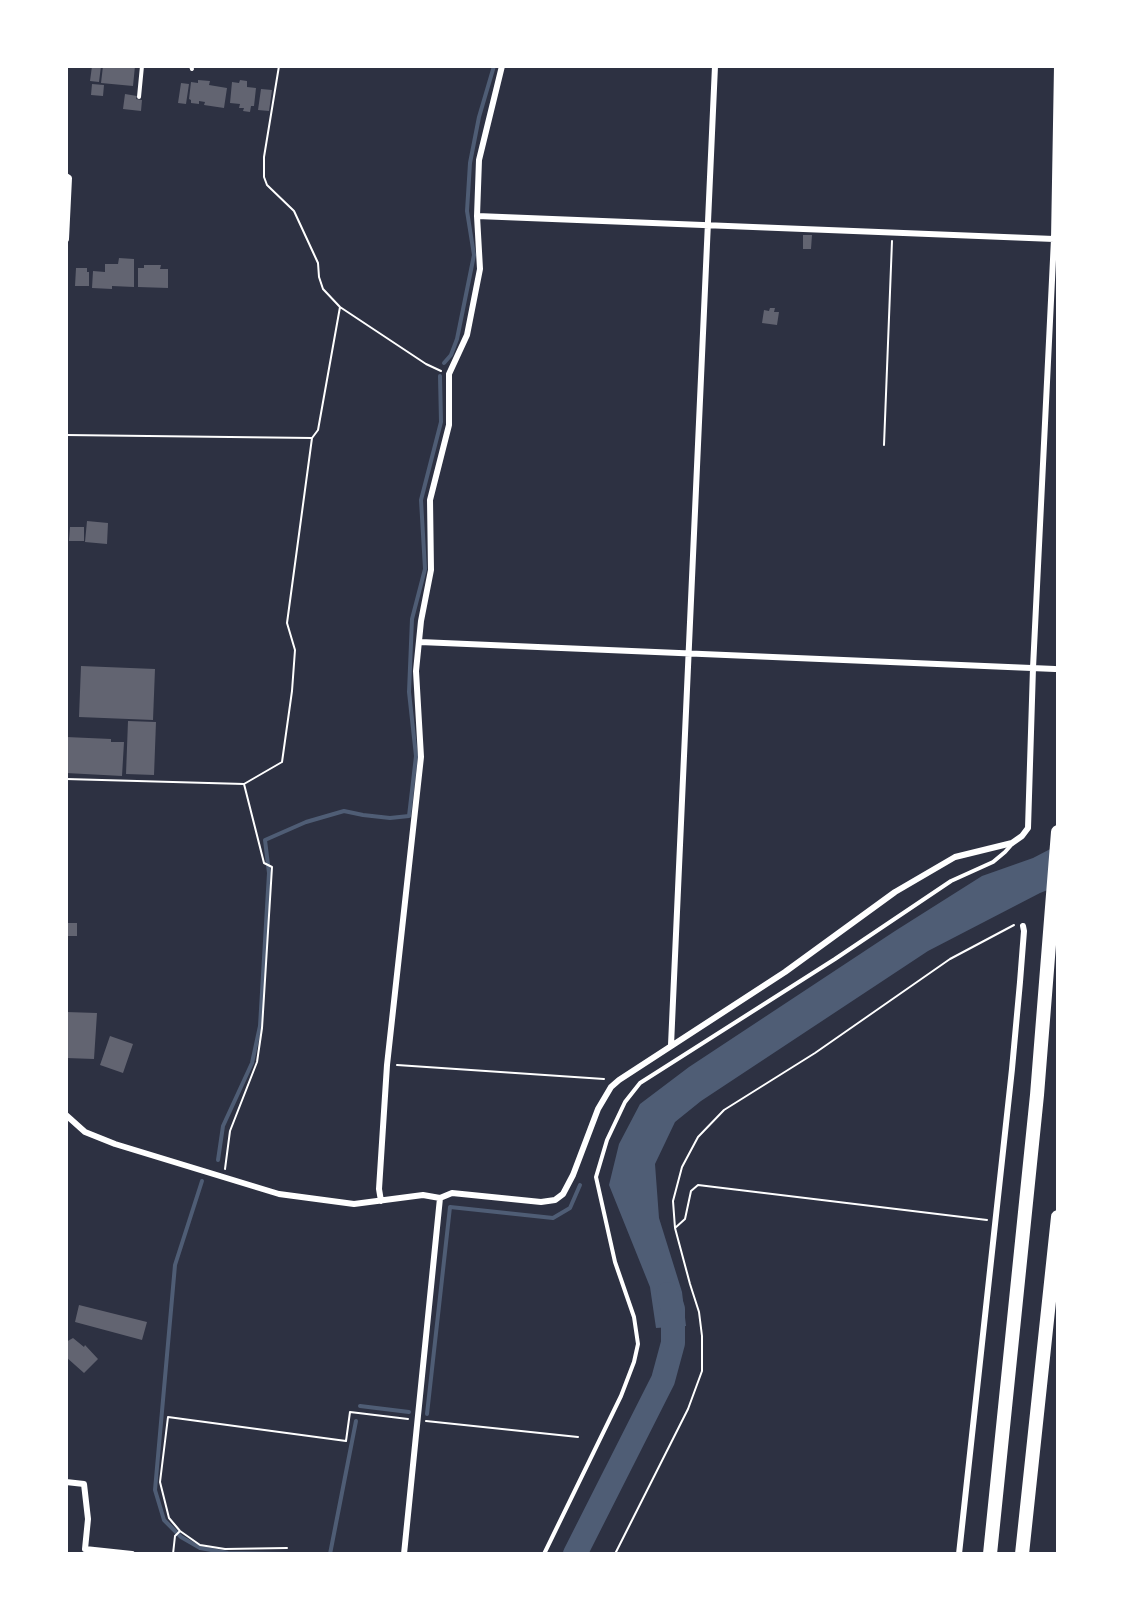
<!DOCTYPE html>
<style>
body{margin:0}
#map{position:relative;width:1124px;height:1620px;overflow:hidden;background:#2d3142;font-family:"Fira Sans",sans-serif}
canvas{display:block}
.frame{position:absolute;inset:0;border:68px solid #fff;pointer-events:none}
</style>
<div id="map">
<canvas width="1124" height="1620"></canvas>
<div class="frame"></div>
</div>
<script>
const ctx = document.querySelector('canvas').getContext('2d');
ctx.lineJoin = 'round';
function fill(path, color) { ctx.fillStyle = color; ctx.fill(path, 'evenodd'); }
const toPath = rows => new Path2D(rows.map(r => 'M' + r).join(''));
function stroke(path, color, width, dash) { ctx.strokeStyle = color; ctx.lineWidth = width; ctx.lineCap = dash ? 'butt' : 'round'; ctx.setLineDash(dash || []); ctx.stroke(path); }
const water = toPath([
 [1058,845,1058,886,1040,893,928,951,701,1101,675,1122,655,1164,659,1218,682,1292,686,1326,656,1328,650,1287,609,1185,619,1144,640,1104,689,1067,895,931,982,876,1033,858]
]);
const stream = toPath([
 [444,363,451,355,457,339,474,255,467,211,470,163,479,117,494,66],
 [218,1160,223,1126,252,1063,260,1026,269,873,265,840,306,822,344,811,363,815,390,818,409,816,416,756,409,692,412,619,425,569,421,500,441,422,440,376],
 [202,1181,175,1265,155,1490,164,1520,181,1537,200,1548,228,1553,289,1554],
 [360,1406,409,1412],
 [427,1414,450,1207,553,1218,570,1208,580,1185],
 [330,1554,356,1421]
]);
const river = toPath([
 [575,1554,663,1380,673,1343,673,1309,668,1294]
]);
const building = toPath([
 [92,66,101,66,99,82,90,81],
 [103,66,135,66,133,86,101,83],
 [198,80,210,81,209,85,227,88,224,108,204,105,205,102,199,101,199,104,191,103,191,100,189,99,191,82,198,83],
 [240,80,247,81,247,87,256,88,254,106,251,106,250,112,243,111,244,108,239,108,240,104,230,103,232,82,239,83],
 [181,83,189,84,186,104,178,103],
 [92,84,104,85,103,96,91,95],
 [261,89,272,90,269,111,258,110],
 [125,94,137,96,136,99,142,100,141,111,123,109],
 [803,235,812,235,811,249,803,249],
 [119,258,134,259,134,287,112,286,112,289,92,288,93,271,105,272,105,264,118,264],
 [144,265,161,265,160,269,168,269,168,288,138,287,138,268,144,268],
 [76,268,87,268,87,272,89,272,89,286,75,286],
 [770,308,775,308,774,312,779,312,777,325,762,323,764,310,769,311],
 [87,521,108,523,107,544,85,542],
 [70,527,84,527,84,541,69,541],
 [81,666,155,669,153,720,79,717],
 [128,721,156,722,154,775,126,774],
 [66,737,111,739,111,742,124,742,122,776,66,773],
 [66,923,77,923,77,936,66,936],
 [66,1012,97,1013,94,1059,66,1058],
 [110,1036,133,1044,123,1073,100,1065],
 [79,1305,147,1322,142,1340,75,1322],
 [73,1338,84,1347,85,1345,98,1359,84,1373,66,1357,66,1342]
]);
const path = toPath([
 [340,307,426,364,441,371],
 [66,435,312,438,318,430,340,307,323,289,319,277,318,263,294,211,267,185,264,177,264,157,279,66],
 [884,445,892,241],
 [66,779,244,784,282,762,292,691,295,650,287,623,312,438],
 [397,1065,604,1079],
 [225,1169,230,1131,257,1062,262,1028,272,867,264,863,244,784],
 [675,1228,685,1219,691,1191,698,1185,987,1220],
 [426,1421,578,1437],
 [287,1548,225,1549,200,1545,180,1531,169,1518,160,1482,168,1417,346,1441,350,1412,408,1419],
 [173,1554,175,1536,180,1531],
 [615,1554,688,1409,702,1371,702,1336,699,1312,690,1284,675,1228,673,1201,682,1167,698,1137,724,1110,815,1053,950,959,1014,925]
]);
const service = toPath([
 [191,66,192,69],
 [139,97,142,66],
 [544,1554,621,1396,634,1362,638,1344,634,1317,615,1262,596,1177,607,1140,625,1102,640,1083,835,959,951,881,993,862,1005,852,1012,844]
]);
const minor = toPath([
 [66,176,69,178,66,239],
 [477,216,1054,239],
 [420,642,1055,669],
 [671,1045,715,66],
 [66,1115,85,1132,115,1144,279,1194,354,1204,423,1195,440,1198,452,1193,541,1202,555,1200,563,1194,573,1175,598,1109,611,1087,619,1080,785,972,895,892,955,857,1012,843,1022,836,1028,828,1033,668,1054,239,1057,66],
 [381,1201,379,1189,387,1065,421,757,416,671,421,621,431,570,430,500,449,425,449,374,467,335,480,269,477,216,479,160,502,66],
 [66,1482,84,1484,88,1519,85,1549,132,1554],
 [404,1554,440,1198],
 [959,1554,1012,1069,1020,982,1024,931,1023,926]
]);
const motorway = toPath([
 [990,1554,1037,1095,1058,832],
 [1022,1554,1058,1217]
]);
fill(water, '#4f5d75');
stroke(stream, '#4f5d75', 4);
stroke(river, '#4f5d75', 24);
fill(building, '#626471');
stroke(path, '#fff', 2);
stroke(service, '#fff', 4);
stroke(minor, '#fff', 6);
stroke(motorway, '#fff', 14);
</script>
